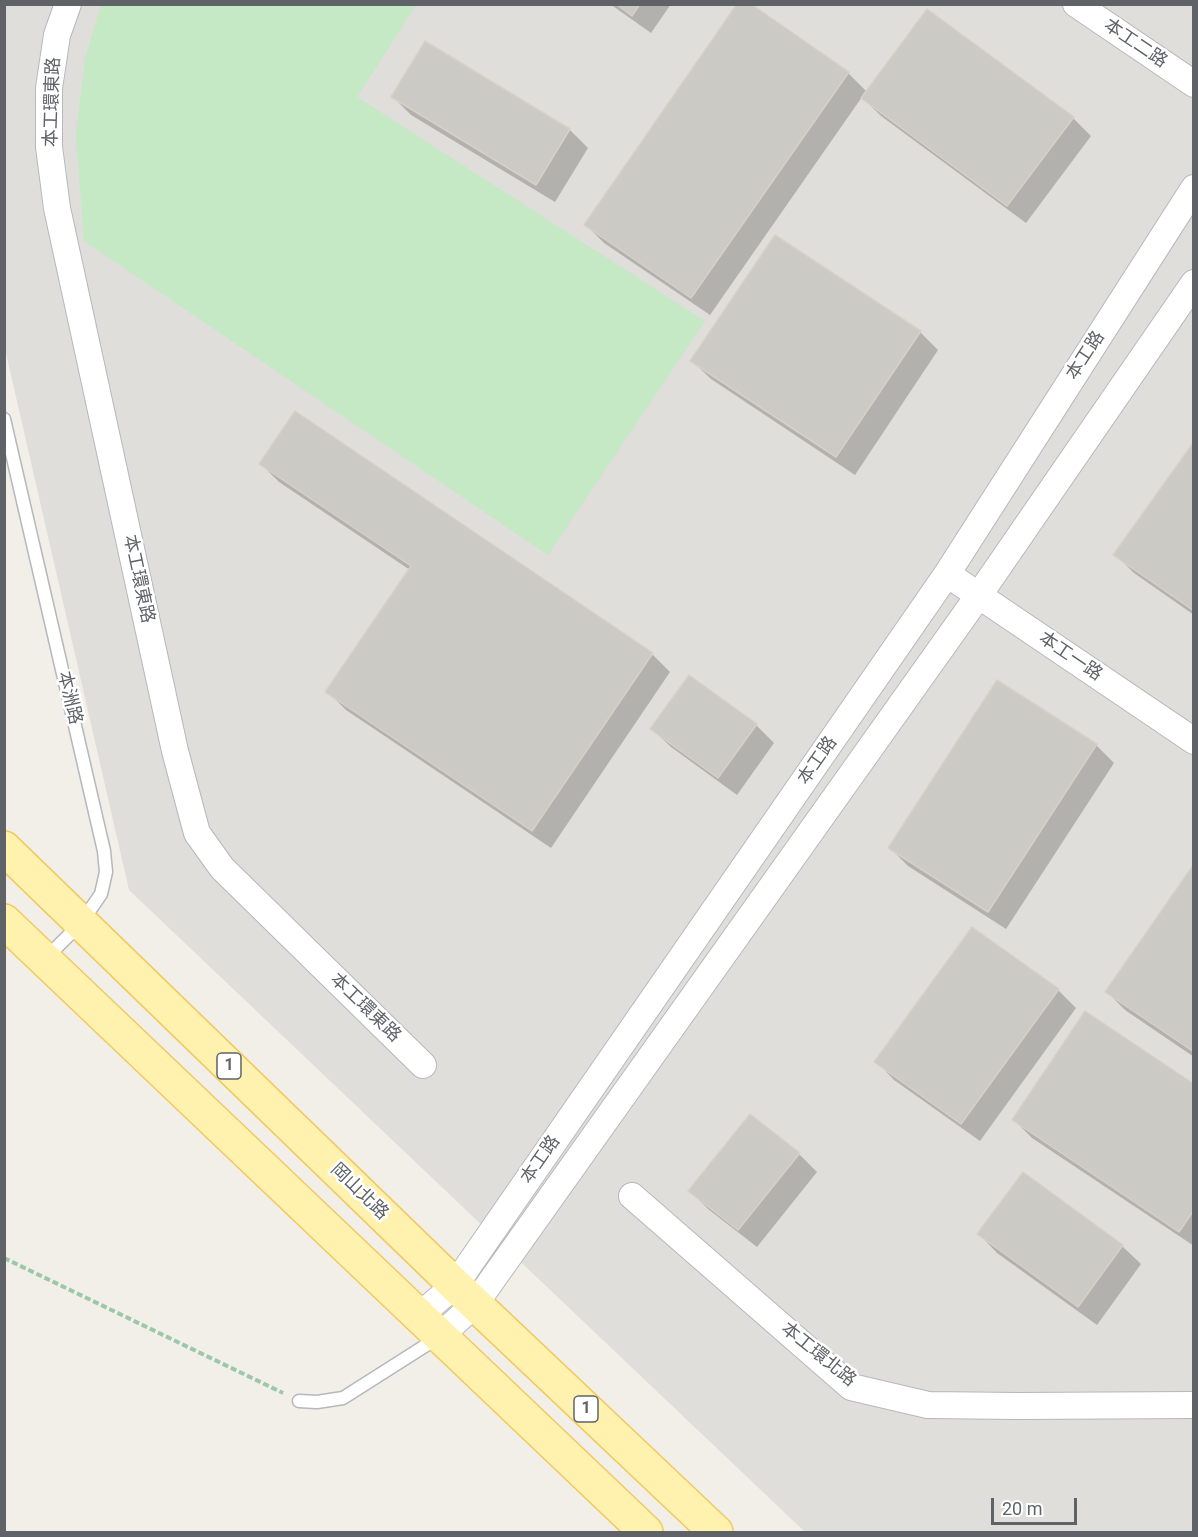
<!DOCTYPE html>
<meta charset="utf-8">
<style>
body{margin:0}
#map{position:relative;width:1198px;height:1537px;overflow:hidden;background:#f1efe8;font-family:Roboto,sans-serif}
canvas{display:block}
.frame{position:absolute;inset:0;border:6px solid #5f6368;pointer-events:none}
.scale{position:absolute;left:991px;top:1498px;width:86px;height:27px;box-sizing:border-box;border:3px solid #5f6368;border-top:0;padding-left:8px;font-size:18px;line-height:21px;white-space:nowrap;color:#5f6368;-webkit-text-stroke:4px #fff;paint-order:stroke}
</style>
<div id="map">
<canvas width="1198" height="1537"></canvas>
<div class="frame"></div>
<div class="scale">20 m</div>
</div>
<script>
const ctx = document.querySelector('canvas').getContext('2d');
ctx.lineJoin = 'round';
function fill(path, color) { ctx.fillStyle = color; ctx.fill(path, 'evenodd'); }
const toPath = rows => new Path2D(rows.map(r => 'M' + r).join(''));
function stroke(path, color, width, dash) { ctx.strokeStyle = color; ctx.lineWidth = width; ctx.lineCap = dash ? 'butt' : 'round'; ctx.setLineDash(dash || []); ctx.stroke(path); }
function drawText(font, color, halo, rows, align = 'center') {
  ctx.font = font + ' Roboto,"Noto Sans TC",sans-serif'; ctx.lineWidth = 5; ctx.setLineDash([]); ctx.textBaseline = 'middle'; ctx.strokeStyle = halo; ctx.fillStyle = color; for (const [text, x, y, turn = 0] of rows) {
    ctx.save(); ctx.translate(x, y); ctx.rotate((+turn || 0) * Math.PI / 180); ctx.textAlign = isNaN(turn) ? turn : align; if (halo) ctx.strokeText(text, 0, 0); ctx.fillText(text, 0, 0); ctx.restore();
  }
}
const industrial = toPath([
 [4,5,1193,5,1193,1532,805,1532,129,890,5,349]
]);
const green = toPath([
 [101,4,416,5,357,97,705,321,548,555,84,241,76,134,85,59]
]);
const shadow = toPath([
 [610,4,671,4,651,33],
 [426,43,570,130,588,148,555,202,411,115,393,97],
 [848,73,867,92,1073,118,1091,136,1026,223,881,116,862,97,710,315,604,243,586,225],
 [920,332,938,350,855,475,711,379,692,361],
 [1194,446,1194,615,1134,573,1115,554],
 [261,464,652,654,670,672,551,848,346,710,327,691,410,570,279,482],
 [756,725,774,743,737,795,671,747,652,729],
 [1096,745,1114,763,1006,929,908,866,890,848],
 [1194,866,1194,1057,1125,1010,1107,992],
 [1058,990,1076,1008,980,1141,894,1080,876,1061],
 [1194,1086,1194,1246,1032,1138,1014,1120],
 [799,1154,817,1172,757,1247,708,1209,690,1191],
 [1023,1174,1122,1246,1141,1264,1097,1325,997,1253,979,1234]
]);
const building = toPath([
 [616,4,640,4,632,16,616,4],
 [737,4,751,4,849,72,691,298,584,225,737,4],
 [927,9,1074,117,1007,206,861,98,927,9],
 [425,41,570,129,536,185,391,97,425,41],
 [775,235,921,331,836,457,690,361,775,235],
 [295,411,653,653,532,831,325,692,411,566,259,464,295,411],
 [1193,443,1194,444,1194,611,1113,555,1193,443],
 [689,675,757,724,718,778,650,729,689,675],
 [997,680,1097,744,988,912,888,848,997,680],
 [1194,864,1194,1052,1105,992,1194,864],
 [972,927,1059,989,961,1124,874,1062,972,927],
 [1085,1011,1194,1084,1194,1210,1179,1232,1012,1120,1085,1011],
 [750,1114,800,1153,738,1230,688,1191,750,1114],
 [1023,1172,1123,1245,1078,1307,977,1234,1023,1172]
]);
const path = toPath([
 [4,1258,283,1393]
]);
const service = toPath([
 [4,419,104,851,106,872,101,894,81,923,46,958],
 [299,1401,317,1402,343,1398,439,1337]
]);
const minor = toPath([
 [68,4,57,35,49,88,49,147,57,208,175,751,197,833,222,868,423,1065],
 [1076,4,1194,84],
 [947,574,1194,741],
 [632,1196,851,1387,928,1405,1018,1406,1194,1405],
 [419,1316,455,1285,947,574,1194,188],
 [440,1336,475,1304,979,595,1194,283]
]);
const primary = toPath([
 [4,848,455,1285,716,1532],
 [4,921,646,1532]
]);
const shields = [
 [229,1066,24],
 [586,1409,24]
];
const shieldNames = [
 ["1",229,1066],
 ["1",586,1409]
];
const streetNames = [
 ["本工二路",1135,44,34],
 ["本工環東路",53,102,-88],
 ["本工路",1086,356,-57],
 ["本工環東路",138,579,78],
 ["本工一路",1070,657,34],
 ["本洲路",69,698,77],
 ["本工路",818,761,-55],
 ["本工環東路",365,1008,44],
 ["本工路",541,1160,-55],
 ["岡山北路",359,1192,44],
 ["本工環北路",818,1355,39]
];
fill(industrial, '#e0deda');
fill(green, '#c5e8c5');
fill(shadow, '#0003');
fill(building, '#cccac5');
stroke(building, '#d6d1c6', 1.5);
stroke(service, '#b5b8bc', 15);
stroke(minor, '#b5b8bc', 28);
stroke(primary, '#f2c960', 36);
stroke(path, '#9cc7a9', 4, [6, 3]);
stroke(service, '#fff', 12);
stroke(minor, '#fff', 26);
stroke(primary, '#fff2af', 33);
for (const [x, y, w] of shields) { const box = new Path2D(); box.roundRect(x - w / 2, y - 13, w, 26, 4.5); ctx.fillStyle = '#fff'; ctx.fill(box); stroke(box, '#5f6368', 1.5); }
drawText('bold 16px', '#5f6368', null, shieldNames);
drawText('18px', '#5f6368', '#fff', streetNames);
</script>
